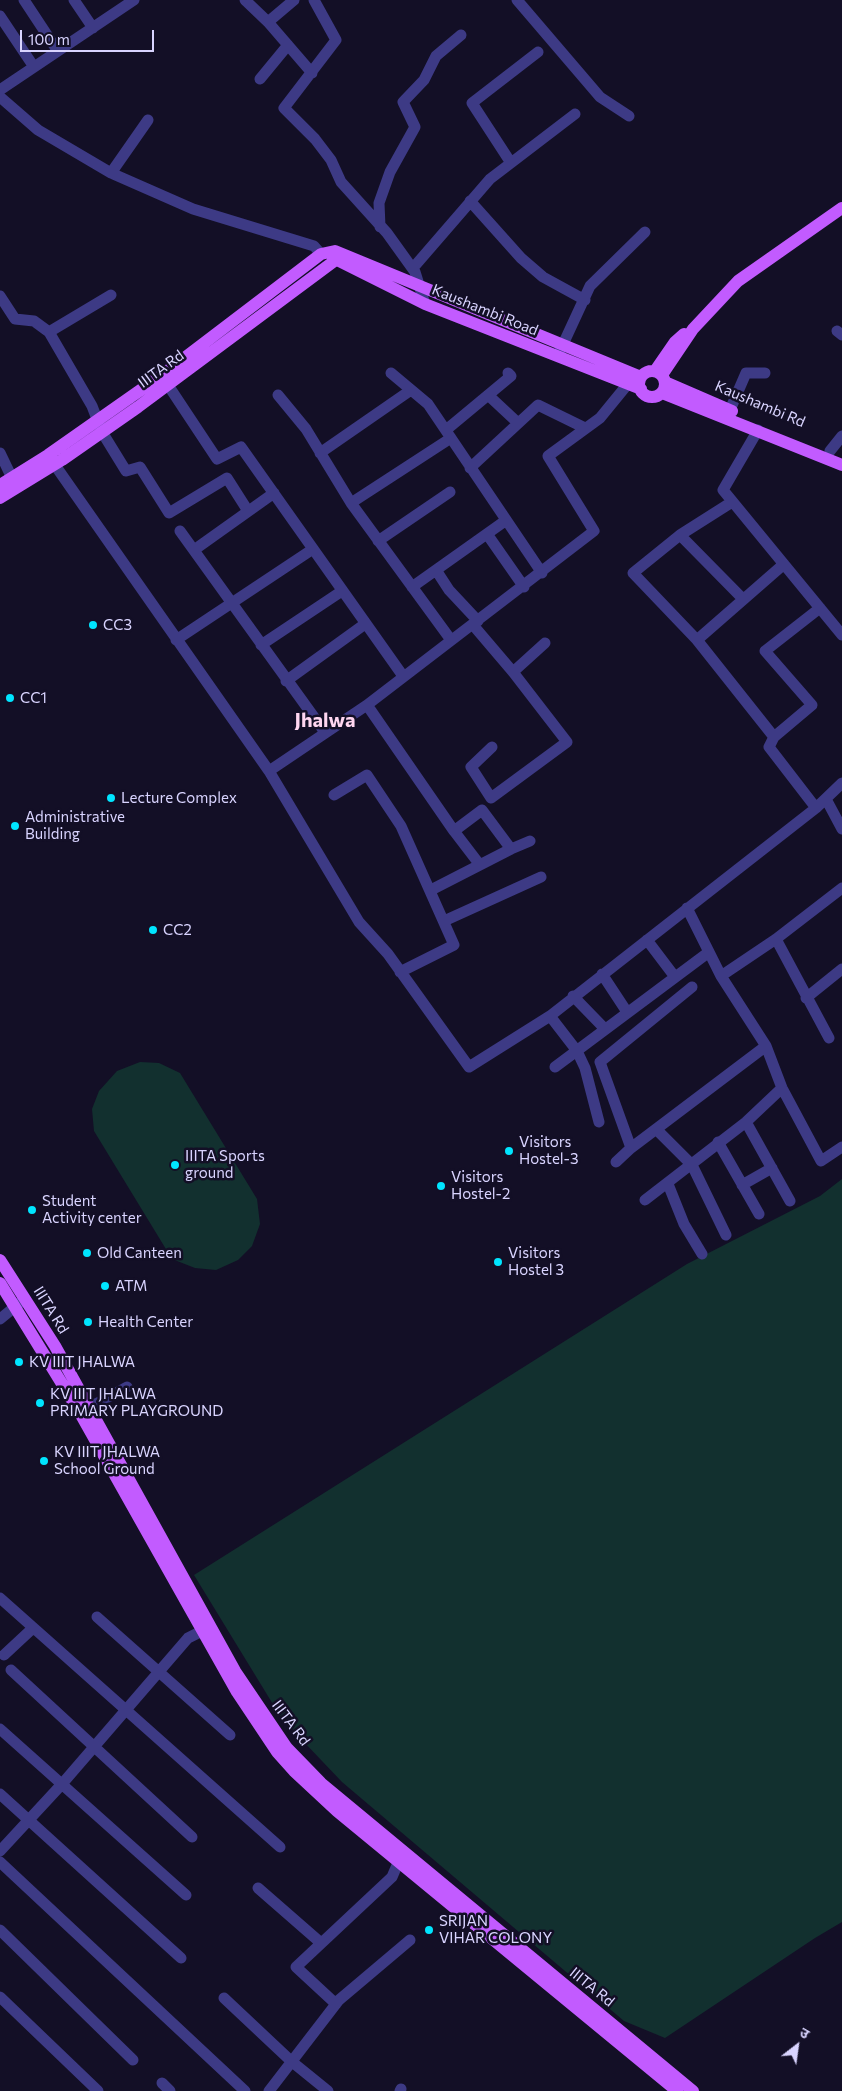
<!DOCTYPE html>
<meta charset="utf-8">
<style>
body{margin:0}
#map{position:relative;width:842px;height:2091px;overflow:hidden;background:#130f26;font-family:Commissioner,"Noto Sans Devanagari",sans-serif}
canvas{display:block}
.north{position:absolute;left:772px;top:2021px;width:50px;height:50px;-webkit-text-stroke:4px #130f26;paint-order:stroke;rotate:30deg;font-size:14px;font-weight:700;line-height:20px;text-align:center;color:#d9d4ff}
.north::after{content:'';display:block;margin:auto;width:18px;height:22px;background:#d9d4ff;clip-path:polygon(50% 0,100% 100%,50% 72%,0 100%)}
.scale{position:absolute;left:20px;top:30px;width:134px;height:22px;box-sizing:border-box;border:2px solid #d9d4ff;border-top:0;padding-left:6px;font-size:15px;line-height:18px;white-space:nowrap;color:#d9d4ff;-webkit-text-stroke:4px #130f26;paint-order:stroke}
</style>
<div id="map">
<canvas width="842" height="2091"></canvas>
<div class="north">उ</div>
<div class="scale">100 m</div>
</div>
<script>
const ctx = document.querySelector('canvas').getContext('2d');
ctx.lineJoin = 'round';
function fill(path, color) { ctx.fillStyle = color; ctx.fill(path, 'evenodd'); }
const toPath = rows => new Path2D(rows.map(r => 'M' + r).join(''));
function stroke(path, color, width, dash) { ctx.strokeStyle = color; ctx.lineWidth = width; ctx.lineCap = dash ? 'butt' : 'round'; ctx.setLineDash(dash || []); ctx.stroke(path); }
function drawText(font, color, halo, rows, align = 'center') {
  ctx.font = font + ' Commissioner,sans-serif'; ctx.lineWidth = 5; ctx.setLineDash([]); ctx.textBaseline = 'middle'; ctx.strokeStyle = halo; ctx.fillStyle = color; for (const [text, x, y, turn = 0] of rows) {
    ctx.save(); ctx.translate(x, y); ctx.rotate((+turn || 0) * Math.PI / 180); ctx.textAlign = isNaN(turn) ? turn : align; if (halo) ctx.strokeText(text, 0, 0); ctx.fillText(text, 0, 0); ctx.restore();
  }
}
const green = toPath([
 [140,1062,159,1063,180,1073,257,1199,260,1224,252,1246,238,1260,216,1270,195,1268,172,1259,94,1131,92,1109,99,1091,117,1071],
 [842,1179,842,1922,815,1938,665,2038,624,2021,342,1782,282,1719,194,1575,687,1264,820,1196]
]);
const minor = toPath([
 [24,0,57,50],
 [74,0,93,28],
 [245,0,268,22,312,73],
 [314,0,336,40,284,108,315,139,331,160,341,182,387,233,415,272,425,304],
 [517,0,600,97,629,116],
 [0,16,34,67],
 [268,22,294,0],
 [260,79,288,45],
 [0,90,134,0],
 [0,97,38,130,111,173,193,209,314,246,321,254],
 [511,163,472,103,538,52],
 [111,173,148,120],
 [470,201,521,258,543,277,585,300],
 [380,227,379,203,390,172,415,127,403,102,424,80,436,56,461,35],
 [413,268,490,179,575,114],
 [111,295,49,332,92,406,102,432,126,471,140,467,169,513,227,478,248,511],
 [0,296,15,319,34,321,49,332],
 [837,331,842,335],
 [559,353,590,286,645,232],
 [391,373,428,404,542,573],
 [164,379,217,459,241,447,403,676],
 [278,395,306,429,351,503,451,640],
 [488,395,518,423],
 [730,410,746,373,765,373],
 [443,426,446,430,511,376,508,373],
 [758,430,723,490,842,635],
 [830,451,842,436],
 [0,453,12,478],
 [320,453,411,390],
 [50,458,269,771,359,922,388,954,469,1067,550,1016,816,808,842,783],
 [470,468,538,405,585,428],
 [732,502,680,535,633,573,697,640,774,737,769,747,816,808],
 [351,503,451,438],
 [180,531,324,731],
 [487,534,524,587],
 [680,535,743,599],
 [378,541,450,492],
 [194,550,274,493],
 [436,570,449,590,478,621],
 [412,587,505,521],
 [473,625,513,672,567,742,491,798,471,767,492,747],
 [176,640,313,549],
 [697,640,784,564],
 [261,645,342,591],
 [513,672,545,643],
 [286,681,365,624],
 [367,705,454,831,482,810,511,849,530,841],
 [774,737,812,705,765,651,820,608],
 [269,771,367,705,594,531,548,456,600,418,627,385],
 [334,795,367,775,401,826,454,945,400,972],
 [826,799,842,829],
 [454,831,480,865],
 [431,890,511,849],
 [687,908,721,976,766,1046,782,1088,821,1161,842,1147],
 [444,921,541,877],
 [776,939,829,1038],
 [647,940,675,977],
 [602,974,627,1012],
 [721,976,776,939,842,888],
 [573,996,605,1029],
 [806,998,842,969],
 [550,1016,577,1051,585,1068,599,1122],
 [555,1067,709,952],
 [746,1122,790,1201],
 [656,1129,692,1165,726,1235],
 [718,1142,759,1214],
 [631,1148,600,1062,692,987],
 [616,1162,631,1148,766,1046],
 [668,1184,684,1224,702,1254],
 [742,1185,772,1168],
 [645,1200,746,1122,782,1088],
 [0,1319,22,1301],
 [81,1412,127,1387],
 [0,1598,280,1847],
 [97,1617,230,1735],
 [4,1655,33,1628],
 [11,1670,192,1837],
 [0,1729,186,1895],
 [0,1794,181,1958],
 [0,1851,62,1784,188,1638,202,1631],
 [0,1862,245,2091],
 [258,1888,321,1943],
 [0,1930,133,2060],
 [0,1997,98,2091],
 [224,1998,291,2061,328,2091],
 [336,2004,296,1967,392,1877,398,1863],
 [162,2083,170,2091],
 [269,2091,339,2000,410,1940],
 [400,2091,401,2089]
]);
const major = toPath([
 [333,258,425,304,641,389],
 [655,371,675,342,684,334],
 '639 384a13 13 0 1 1 26 0a13 13 0 1 1-26 0Z',
 [662,375,693,329,738,281,842,208],
 [665,382,732,411],
 [662,393,842,465],
 [0,485,48,455,162,375,321,254,335,251,641,377],
 [0,498,62,460,138,407,337,259],
 [0,1260,55,1346,235,1671,287,1748,321,1783,693,2091],
 [0,1283,80,1413,237,1692,277,1752,294,1771,337,1811,677,2091]
]);
const markers = [
 [93,625,5,"#00e5ff"],
 [10,698,5,"#00e5ff"],
 [111,798,5,"#00e5ff"],
 [15,826,5,"#00e5ff"],
 [153,930,5,"#00e5ff"],
 [509,1151,5,"#00e5ff"],
 [175,1165,5,"#00e5ff"],
 [441,1186,5,"#00e5ff"],
 [32,1210,5,"#00e5ff"],
 [87,1253,5,"#00e5ff"],
 [498,1262,5,"#00e5ff"],
 [105,1286,5,"#00e5ff"],
 [88,1322,5,"#00e5ff"],
 [19,1362,5,"#00e5ff"],
 [40,1403,5,"#00e5ff"],
 [44,1461,5,"#00e5ff"],
 [429,1930,5,"#00e5ff"]
];
const streetNames = [
 ["Kaushambi Road",485,310,22],
 ["IIITA Rd",161,369,-36],
 ["Kaushambi Rd",760,404,23],
 ["IIITA Rd",51,1310,58],
 ["IIITA Rd",291,1723,53],
 ["IIITA Rd",592,1987,39]
];
const poiNames = [
 ["CC3",103,625],
 ["CC1",20,698],
 ["Lecture Complex",121,798],
 ["Administrative",25,817],
 ["Building",25,834],
 ["CC2",163,930],
 ["Visitors",519,1142],
 ["Hostel-3",519,1159],
 ["IIITA Sports",185,1156],
 ["ground",185,1173],
 ["Visitors",451,1177],
 ["Hostel-2",451,1194],
 ["Student",42,1201],
 ["Activity center",42,1218],
 ["Old Canteen",97,1253],
 ["Visitors",508,1253],
 ["Hostel 3",508,1270],
 ["ATM",115,1286],
 ["Health Center",98,1322],
 ["KV IIIT JHALWA",29,1362],
 ["KV IIIT JHALWA",50,1394],
 ["PRIMARY PLAYGROUND",50,1411],
 ["KV IIIT JHALWA",54,1452],
 ["School Ground",54,1469],
 ["SRIJAN",439,1921],
 ["VIHAR COLONY",439,1938]
];
const districtNames = [
 ["Jhalwa",325,720]
];
fill(green, '#12302f');
stroke(minor, '#3d3a85', 11);
stroke(major, '#c25bff', 12);
for (const [x, y, r, color] of markers) { const dot = new Path2D(); dot.arc(x, y, r, 0, 2 * Math.PI); ctx.fillStyle = color; ctx.fill(dot); stroke(dot, '#130f26', 2); }
drawText('15px', '#d9d4ff', '#130f26', streetNames);
drawText('15px', '#d9d4ff', '#130f26', poiNames, 'left');
drawText('bold 20px', '#ffd6f0', '#130f26', districtNames);
</script>
